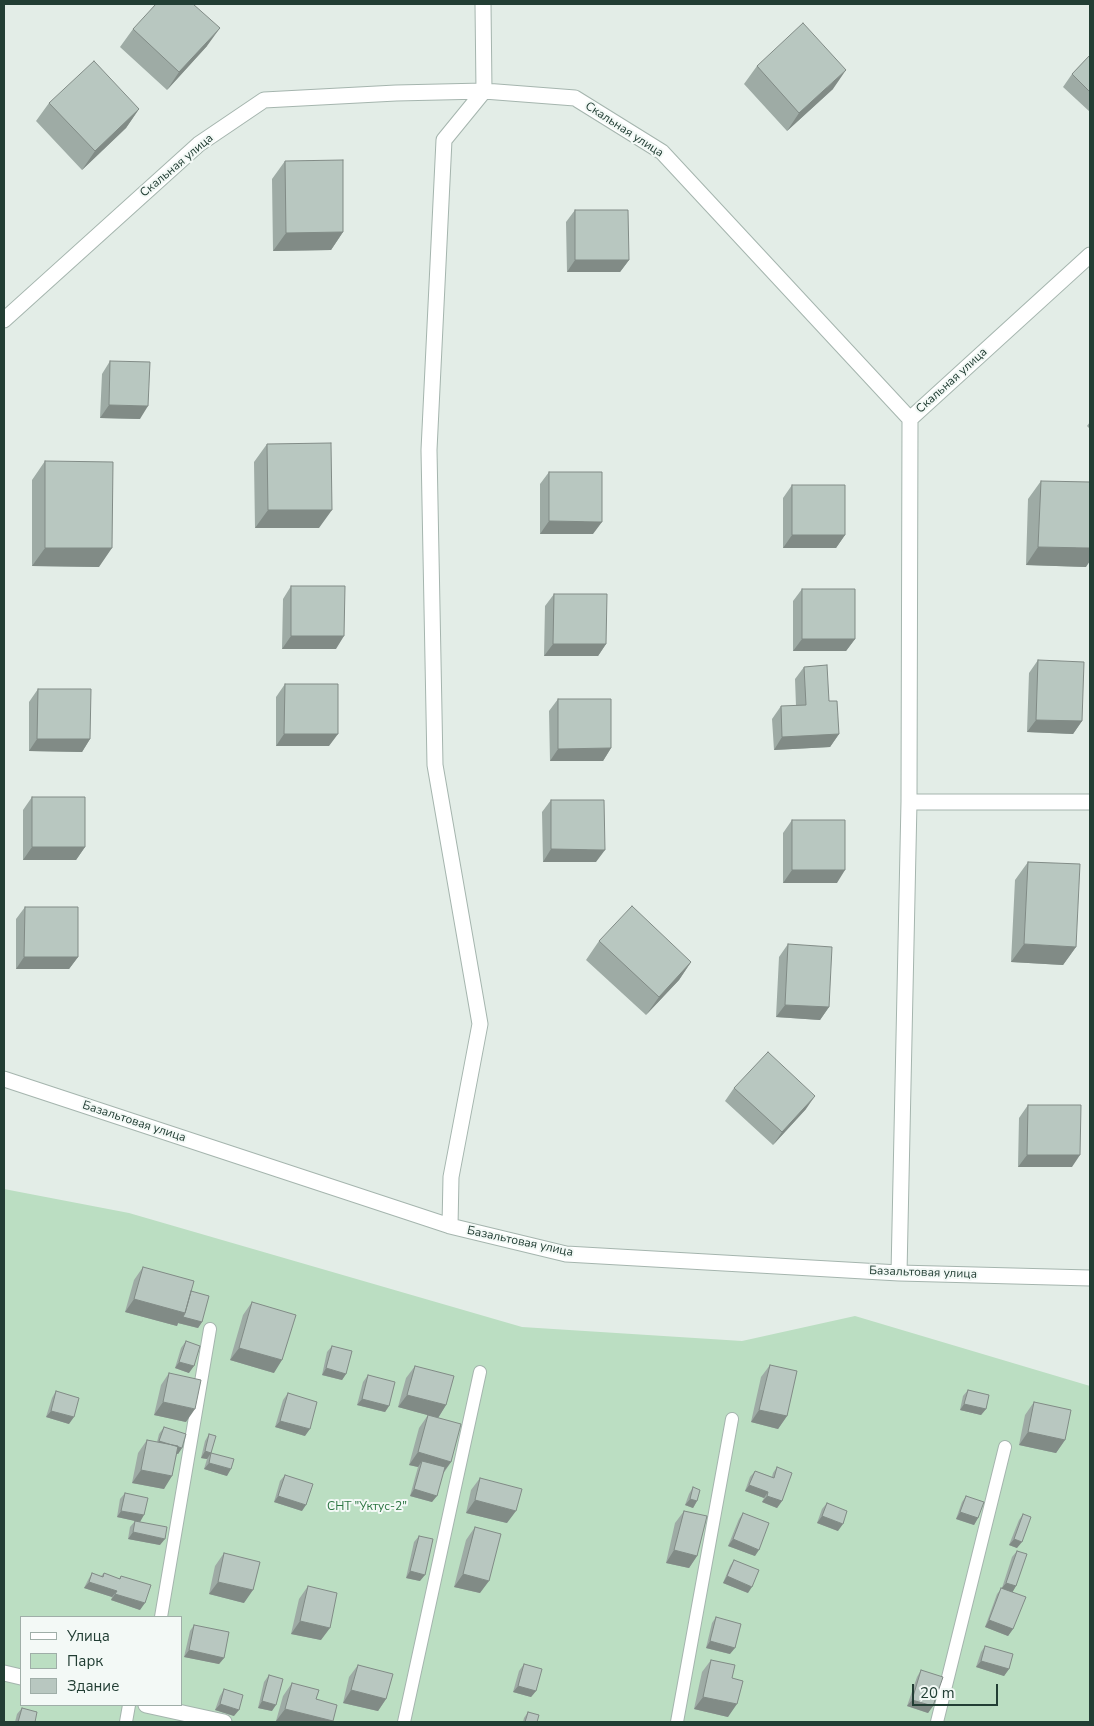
<!DOCTYPE html>
<meta charset="utf-8">
<style>
body{margin:0}
#map{position:relative;width:1094px;height:1726px;overflow:hidden;background:#e3ede7;font-family:"Nunito Sans",sans-serif}
canvas{display:block}
.frame{position:absolute;inset:0;border:5px solid #223e34;pointer-events:none}
.legend{position:absolute;left:20px;top:1616px;width:162px;height:90px;box-sizing:border-box;background:#f3f9f6;border:1px solid #9faea8;margin:0;padding:6px 9px;list-style:none;font-size:15px;color:#223e34}
.legend li{display:flex;align-items:center;gap:10px;height:25px}
.legend b{width:25px;border:1px solid #9faea8}
.scale{position:absolute;left:912px;top:1684px;width:86px;height:22px;box-sizing:border-box;border:2px solid #223e34;border-top:0;padding-left:6px;font-size:15px;line-height:18px;white-space:nowrap;color:#223e34;-webkit-text-stroke:4px #f3f9f6;paint-order:stroke}
</style>
<div id="map">
<canvas width="1094" height="1726"></canvas>
<div class="frame"></div>
<ul class="legend">
<li><b style="height:6px;background:#fff"></b>Улица</li>
<li><b style="height:14px;background:#bbdec2"></b>Парк</li>
<li><b style="height:14px;background:#b8c7c0"></b>Здание</li>
</ul>
<div class="scale">20 m</div>
</div>
<script>
const ctx = document.querySelector('canvas').getContext('2d');
ctx.lineJoin = 'round';
function fill(path, color) { ctx.fillStyle = color; ctx.fill(path, 'evenodd'); }
const toPath = rows => new Path2D(rows.map(r => 'M' + r).join(''));
function stroke(path, color, width, dash) { ctx.strokeStyle = color; ctx.lineWidth = width; ctx.lineCap = dash ? 'butt' : 'round'; ctx.setLineDash(dash || []); ctx.stroke(path); }
function drawText(font, color, halo, rows, align = 'center') {
  ctx.font = font + ' "Nunito Sans",sans-serif'; ctx.lineWidth = 4; ctx.setLineDash([]); ctx.textBaseline = 'middle'; ctx.strokeStyle = halo; ctx.fillStyle = color; for (const [text, x, y, turn = 0] of rows) {
    ctx.save(); ctx.translate(x, y); ctx.rotate((+turn || 0) * Math.PI / 180); ctx.textAlign = isNaN(turn) ? turn : align; if (halo) ctx.strokeText(text, 0, 0); ctx.fillText(text, 0, 0); ctx.restore();
  }
}
const green = toPath([
 [4,1189,129,1213,522,1327,742,1341,855,1316,1090,1386,1090,1722,4,1722],
 [21,1617,181,1617,181,1705,21,1705]
]);
const lane = toPath([
 [161,1617,210,1329],
 [126,1722,129,1705],
 [404,1722,480,1372],
 [677,1722,732,1419],
 [937,1722,1005,1447]
]);
const street = toPath([
 [4,320,199,144,264,100,396,93,484,91,575,98,662,152,910,419],
 [910,419,1090,255],
 [909,802,1090,802],
 [4,1079,450,1226,566,1254,899,1273,1090,1278],
 [450,1226,451,1177,480,1024,435,765,429,450,444,140,484,91,483,4],
 [899,1273,909,802,910,419],
 [4,1673,21,1677],
 [146,1705,224,1722]
]);
const wall = toPath([
 [133,29,207,46,167,90,120,47],
 [1090,55,1090,112,1063,87,1072,74],
 [757,66,833,89,787,131,744,84],
 [49,103,139,109,126,128,82,170,36,121],
 [285,161,343,232,331,250,273,251,272,179],
 [575,210,629,260,620,272,567,272,566,222],
 [110,361,140,419,100,418,102,374],
 [1090,422,1090,429,1087,426],
 [267,444,319,528,255,528,254,462],
 [45,461,99,567,32,566,32,480],
 [549,472,593,534,540,534,540,484],
 [1041,481,1086,567,1026,565,1028,499],
 [792,485,845,535,836,548,783,548,783,498],
 [291,586,336,649,282,649,283,599],
 [802,589,855,639,846,651,793,651,793,601],
 [554,594,606,644,598,656,544,656,545,606],
 [1038,660,1082,721,1073,734,1027,732,1029,673],
 [804,667,829,701,839,734,830,747,774,750,772,719,781,706,796,706,795,679],
 [285,684,329,746,276,746,276,697],
 [38,689,90,739,82,752,29,751,29,702],
 [558,699,611,748,603,761,550,761,549,711],
 [32,797,85,847,76,860,23,860,23,810],
 [551,800,596,862,543,862,542,812],
 [792,820,837,883,783,883,783,833],
 [1028,862,1076,947,1063,965,1011,962,1015,880],
 [25,907,78,957,69,969,16,969,16,919],
 [599,941,691,962,679,980,646,1015,586,960],
 [788,944,829,1007,820,1020,776,1017,779,957],
 [734,1088,806,1109,773,1145,725,1101],
 [1028,1105,1072,1167,1018,1167,1019,1118],
 [143,1267,191,1291,202,1322,198,1328,178,1323,177,1326,125,1312,134,1280],
 [252,1302,274,1373,230,1360,243,1315],
 [186,1341,189,1373,175,1368,181,1348],
 [332,1346,346,1374,342,1380,322,1375,327,1352],
 [770,1365,787,1416,778,1429,751,1422,761,1377],
 [415,1366,446,1405,438,1418,451,1462,443,1474,432,1502,410,1496,418,1467,409,1465,419,1428,428,1415,398,1407,406,1378],
 [169,1373,186,1422,154,1415,161,1385],
 [368,1375,389,1406,385,1412,357,1405,363,1382],
 [968,1390,986,1409,981,1415,960,1410,963,1396],
 [56,1391,69,1424,46,1417,52,1398],
 [288,1393,305,1436,275,1427,283,1400],
 [1034,1402,1065,1440,1056,1453,1019,1445,1025,1415],
 [164,1427,182,1448,178,1454,177,1454,164,1489,132,1483,138,1453,147,1440,157,1442,159,1434],
 [209,1434,211,1453,227,1476,204,1469,207,1459,201,1458,205,1441],
 [777,1467,782,1501,777,1508,762,1502,764,1498,745,1491,750,1477,755,1471,772,1477,773,1473],
 [285,1475,302,1511,274,1502,280,1481],
 [480,1478,507,1523,466,1513,471,1490],
 [693,1487,697,1501,693,1508,685,1505,689,1494],
 [125,1493,140,1522,160,1545,128,1539,130,1527,135,1521,117,1517,120,1499],
 [966,1496,978,1518,974,1525,956,1519,962,1502],
 [827,1503,838,1531,817,1523,822,1509],
 [684,1511,697,1556,689,1568,666,1563,675,1523],
 [743,1513,755,1556,728,1546,739,1519],
 [1023,1514,1017,1548,1009,1545,1019,1520],
 [475,1527,480,1593,454,1587,466,1540],
 [419,1536,420,1581,406,1578,414,1542],
 [1017,1551,1016,1586,1012,1592,1013,1629,1008,1636,985,1627,997,1594,1002,1588,1012,1557],
 [224,1553,244,1603,209,1594,215,1566],
 [734,1560,748,1593,723,1583,730,1566],
 [92,1573,101,1576,104,1573,119,1579,121,1576,140,1610,111,1600,112,1597,84,1588,88,1580],
 [308,1586,321,1640,291,1634,299,1599],
 [716,1617,730,1654,706,1648,712,1623],
 [194,1625,224,1658,219,1664,184,1657,190,1631],
 [985,1646,1009,1669,1004,1676,976,1667,981,1652],
 [711,1660,732,1678,728,1717,694,1709,702,1672],
 [524,1664,536,1691,531,1697,513,1692,519,1671],
 [358,1665,386,1699,378,1711,343,1703,349,1677],
 [921,1670,933,1706,928,1713,907,1706,917,1677],
 [269,1675,272,1711,258,1708,264,1682],
 [292,1683,316,1699,333,1721,332,1722,280,1722,276,1721,283,1696],
 [224,1689,234,1716,215,1710,220,1696],
 [22,1708,35,1722,15,1722,17,1714],
 [528,1712,537,1722,523,1722,524,1718]
]);
const shadedWall = toPath([
 [220,28,207,46,167,90,179,72],
 [846,70,833,89,787,131,799,113],
 [139,109,126,128,82,170,95,151],
 [343,232,331,250,273,251,286,233],
 [575,260,629,260,620,272,567,272],
 [109,405,148,406,140,419,100,418],
 [268,510,332,510,319,528,255,528],
 [549,521,602,522,593,534,540,534],
 [792,535,845,535,836,548,783,548],
 [1038,547,1090,548,1090,561,1086,567,1026,565],
 [45,548,112,548,99,567,32,566],
 [291,636,344,636,336,649,282,649],
 [802,639,855,639,846,651,793,651],
 [553,644,606,644,598,656,544,656],
 [1036,720,1082,721,1073,734,1027,732],
 [284,734,338,734,329,746,276,746],
 [839,734,830,747,774,750,782,737],
 [37,739,90,739,82,752,29,751],
 [611,748,603,761,550,761,558,749],
 [32,847,85,847,76,860,23,860],
 [551,849,605,850,596,862,543,862],
 [792,870,845,870,837,883,783,883],
 [1024,944,1076,947,1063,965,1011,962],
 [24,957,78,957,69,969,16,969],
 [691,962,679,980,646,1015,659,997],
 [785,1005,829,1007,820,1020,776,1017],
 [815,1096,806,1109,773,1145,782,1132],
 [1027,1155,1080,1155,1072,1167,1018,1167],
 [134,1299,185,1313,202,1322,198,1328,178,1323,177,1326,125,1312],
 [239,1348,282,1360,274,1373,230,1360],
 [179,1362,194,1366,189,1373,175,1368],
 [326,1368,346,1374,342,1380,322,1375],
 [407,1395,446,1405,438,1418,398,1407],
 [362,1399,389,1406,385,1412,357,1405],
 [163,1402,195,1409,186,1422,154,1415],
 [964,1404,986,1409,981,1415,960,1410],
 [759,1410,787,1416,778,1429,751,1422],
 [51,1411,74,1417,69,1424,46,1417],
 [280,1421,310,1429,305,1436,275,1427],
 [1028,1432,1065,1440,1056,1453,1019,1445],
 [159,1441,182,1448,178,1454,155,1447],
 [205,1451,211,1453,207,1459,201,1458],
 [418,1452,451,1462,442,1474,422,1461,418,1467,409,1465],
 [209,1463,231,1469,227,1476,204,1469],
 [141,1470,172,1476,164,1489,132,1483],
 [749,1485,768,1492,764,1498,745,1491],
 [414,1489,437,1496,432,1502,410,1496],
 [278,1496,306,1505,302,1511,274,1502],
 [767,1496,782,1501,777,1508,762,1502],
 [690,1499,697,1501,693,1508,685,1505],
 [475,1500,516,1511,507,1523,466,1513],
 [121,1511,144,1515,140,1522,117,1517],
 [960,1512,978,1518,974,1525,956,1519],
 [822,1516,843,1524,838,1531,817,1523],
 [133,1532,165,1539,160,1545,128,1539],
 [733,1539,759,1550,755,1556,728,1546],
 [1014,1539,1022,1542,1017,1548,1009,1545],
 [674,1550,697,1556,689,1568,666,1563],
 [410,1571,425,1575,420,1581,406,1578],
 [463,1574,489,1581,480,1593,454,1587],
 [727,1576,752,1587,748,1593,723,1583],
 [89,1582,117,1591,112,1597,84,1588],
 [218,1582,253,1590,244,1603,209,1594],
 [1006,1583,1016,1586,1012,1593,1001,1589],
 [115,1594,145,1603,140,1610,111,1600],
 [989,1620,1013,1629,1008,1636,985,1627],
 [300,1621,330,1628,321,1640,291,1634],
 [710,1641,735,1648,730,1654,706,1648],
 [189,1650,224,1658,219,1664,184,1657],
 [981,1661,1009,1669,1004,1676,976,1667],
 [518,1686,536,1691,531,1697,513,1692],
 [351,1690,386,1699,378,1711,343,1703],
 [703,1697,737,1704,728,1717,694,1709],
 [912,1700,933,1706,928,1713,907,1706],
 [262,1701,276,1705,272,1711,258,1708],
 [220,1704,239,1710,234,1716,215,1710],
 [285,1709,333,1721,332,1722,280,1722,276,1721]
]);
const building = toPath([
 [156,4,193,4,220,28,179,72,133,29,156,4],
 [803,23,846,70,799,113,757,66,803,23],
 [1090,55,1090,92,1072,74,1090,55],
 [94,61,139,109,95,151,49,103,94,61],
 [343,160,343,232,286,233,285,161,343,160],
 [575,210,628,210,629,260,575,260,575,210],
 [110,361,150,362,148,406,109,405,110,361],
 [331,443,332,510,268,510,267,444,331,443],
 [45,461,113,462,112,548,45,548,45,461],
 [549,472,602,472,602,522,549,521,549,472],
 [1041,481,1090,482,1090,548,1038,547,1041,481],
 [792,485,845,485,845,535,792,535,792,485],
 [291,586,345,586,344,636,291,636,291,586],
 [802,589,855,589,855,639,802,639,802,589],
 [554,594,607,594,606,644,553,644,554,594],
 [1038,660,1084,662,1082,721,1036,720,1038,660],
 [827,665,829,701,837,701,839,734,782,737,781,706,806,705,804,667,827,665],
 [285,684,338,684,338,734,284,734,285,684],
 [38,689,91,689,90,739,37,739,38,689],
 [558,699,611,699,611,748,558,749,558,699],
 [32,797,85,797,85,847,32,847,32,797],
 [551,800,604,800,605,850,551,849,551,800],
 [792,820,845,820,845,870,792,870,792,820],
 [1028,862,1080,864,1076,947,1024,944,1028,862],
 [632,906,691,962,659,997,599,941,632,906],
 [25,907,78,907,78,957,24,957,25,907],
 [788,944,832,947,829,1007,785,1005,788,944],
 [768,1052,815,1096,782,1132,734,1088,768,1052],
 [1028,1105,1081,1105,1080,1155,1027,1155,1028,1105],
 [143,1267,194,1281,185,1313,134,1299,143,1267],
 [191,1291,209,1296,202,1322,183,1317,185,1313,191,1291],
 [252,1302,296,1315,282,1360,239,1348,252,1302],
 [186,1341,200,1346,194,1366,179,1362,186,1341],
 [332,1346,352,1351,346,1374,326,1368,332,1346],
 [770,1365,797,1371,787,1416,759,1410,770,1365],
 [415,1366,454,1376,446,1405,407,1395,415,1366],
 [169,1373,201,1380,195,1409,163,1402,169,1373],
 [368,1375,395,1382,389,1406,362,1399,368,1375],
 [968,1390,989,1395,986,1409,964,1404,968,1390],
 [56,1391,79,1398,74,1417,51,1411,56,1391],
 [288,1393,317,1402,310,1429,280,1421,288,1393],
 [1034,1402,1071,1410,1065,1440,1028,1432,1034,1402],
 [428,1415,461,1424,451,1462,418,1452,428,1415],
 [164,1427,186,1434,182,1448,159,1441,164,1427],
 [209,1434,216,1436,211,1453,205,1451,209,1434],
 [147,1440,178,1446,172,1476,141,1470,147,1440],
 [211,1453,234,1459,231,1469,209,1463,211,1453],
 [422,1461,445,1467,437,1496,414,1489,422,1461],
 [777,1467,792,1473,782,1501,767,1496,768,1492,749,1485,755,1471,774,1478,777,1467],
 [285,1475,313,1484,306,1505,278,1496,285,1475],
 [480,1478,522,1489,516,1511,475,1500,480,1478],
 [693,1487,700,1490,697,1501,690,1499,693,1487],
 [125,1493,148,1498,144,1515,121,1511,125,1493],
 [966,1496,984,1502,978,1518,960,1512,966,1496],
 [827,1503,847,1511,843,1524,822,1516,827,1503],
 [684,1511,707,1516,697,1556,674,1550,684,1511],
 [743,1513,769,1523,759,1550,733,1539,743,1513],
 [1023,1514,1031,1517,1022,1542,1014,1539,1023,1514],
 [135,1521,167,1527,165,1539,133,1532,135,1521],
 [475,1527,501,1534,489,1581,463,1574,475,1527],
 [419,1536,433,1539,425,1575,410,1571,419,1536],
 [1017,1551,1027,1554,1016,1586,1006,1583,1017,1551],
 [224,1553,260,1562,253,1590,218,1582,224,1553],
 [734,1560,759,1570,752,1587,727,1576,734,1560],
 [92,1573,103,1577,104,1573,120,1579,121,1576,151,1585,145,1603,115,1594,117,1591,89,1582,92,1573],
 [308,1586,337,1593,330,1628,300,1621,308,1586],
 [1001,1588,1026,1597,1013,1629,989,1620,1001,1588],
 [716,1617,741,1624,735,1648,710,1641,716,1617],
 [194,1625,229,1632,224,1658,189,1650,194,1625],
 [985,1646,1013,1654,1009,1669,981,1661,985,1646],
 [711,1660,735,1665,732,1678,743,1681,737,1704,703,1697,711,1660],
 [524,1664,542,1669,536,1691,518,1686,524,1664],
 [358,1665,393,1674,386,1699,351,1690,358,1665],
 [921,1670,943,1677,933,1706,912,1700,921,1670],
 [269,1675,283,1679,276,1705,262,1701,269,1675],
 [292,1683,319,1690,316,1699,337,1705,333,1721,285,1709,292,1683],
 [224,1689,243,1695,239,1710,220,1704,224,1689],
 [22,1708,37,1712,35,1722,18,1722,22,1708],
 [528,1712,539,1715,537,1722,525,1722,528,1712]
]);
const streetNames = [
 ["Скальная улица",624,130,33],
 ["Скальная улица",177,166,-40],
 ["Скальная улица",952,381,-42],
 ["Базальтовая улица",134,1122,18],
 ["Базальтовая улица",520,1242,12],
 ["Базальтовая улица",923,1273,2]
];
const parkNames = [
 ["СНТ \"Уктус-2\"",367,1507]
];
fill(green, '#bbdec2');
stroke(lane, '#a5b5ae', 14);
stroke(street, '#a5b5ae', 17);
stroke(lane, '#fff', 12);
stroke(street, '#fff', 15);
fill(wall, '#9eaba5');
fill(shadedWall, '#818b86');
fill(building, '#b8c7c0');
stroke(building, '#818b86', 1);
drawText('12px', '#223e34', '#f3f9f6', streetNames);
drawText('12px', '#2c7542', '#f3f9f6', parkNames);
</script>
